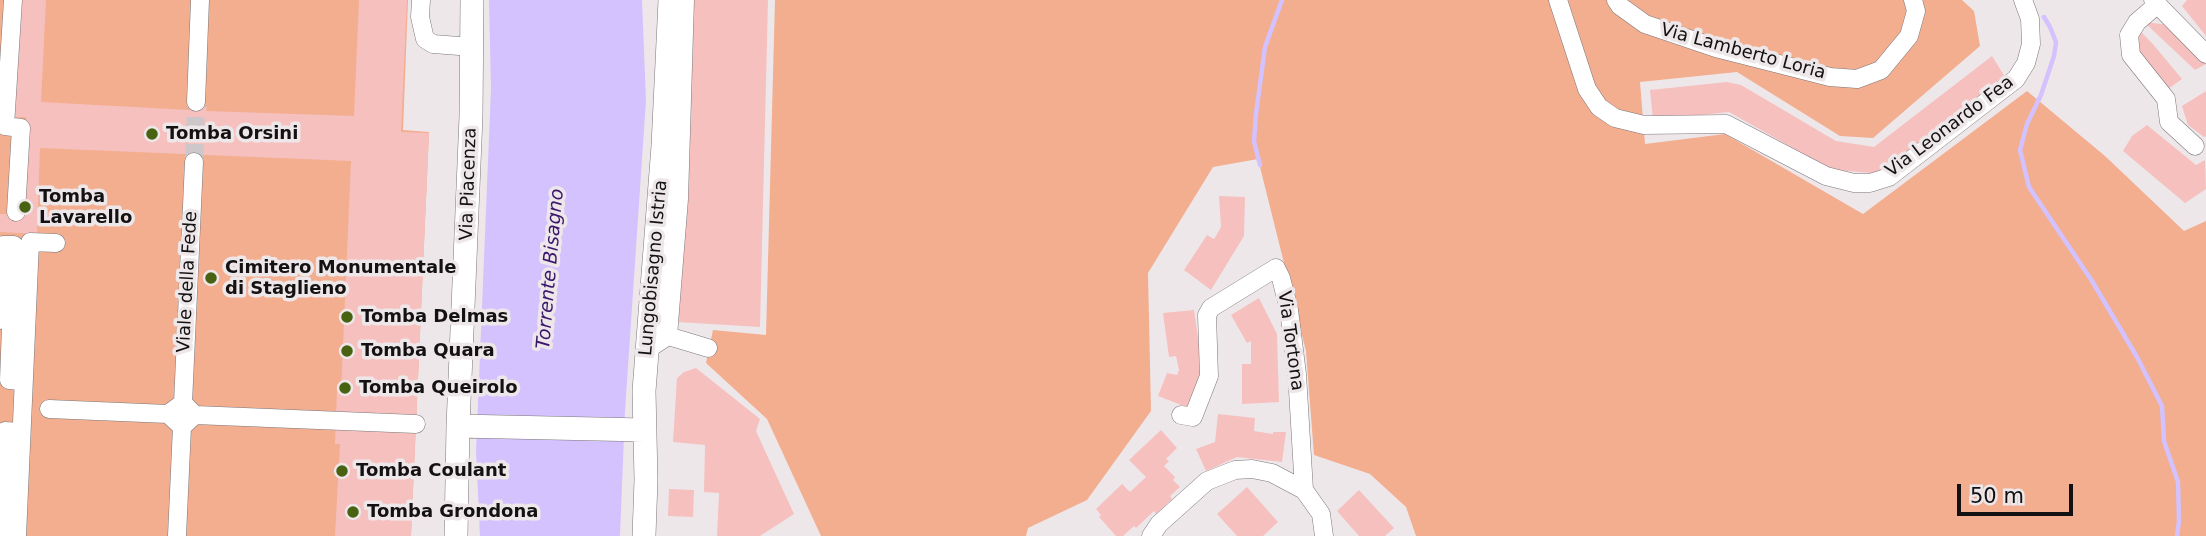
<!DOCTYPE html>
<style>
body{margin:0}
#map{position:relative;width:2206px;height:536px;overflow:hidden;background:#eee7ea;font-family:"DejaVu Sans",sans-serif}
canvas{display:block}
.scale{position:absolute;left:1957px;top:484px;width:116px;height:32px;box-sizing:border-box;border:4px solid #131112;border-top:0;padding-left:9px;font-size:21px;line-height:24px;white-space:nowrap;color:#131112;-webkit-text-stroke:5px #eee7ea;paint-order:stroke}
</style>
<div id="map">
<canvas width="2206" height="536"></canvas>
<div class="scale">50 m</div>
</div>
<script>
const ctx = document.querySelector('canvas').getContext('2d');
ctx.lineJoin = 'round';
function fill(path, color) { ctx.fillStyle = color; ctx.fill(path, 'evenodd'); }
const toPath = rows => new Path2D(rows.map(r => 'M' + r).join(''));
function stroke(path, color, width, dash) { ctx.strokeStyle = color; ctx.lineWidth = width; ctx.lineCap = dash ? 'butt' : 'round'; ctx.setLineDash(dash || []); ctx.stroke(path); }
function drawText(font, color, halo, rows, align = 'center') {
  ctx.font = font + ' "DejaVu Sans",sans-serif'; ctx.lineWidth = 7; ctx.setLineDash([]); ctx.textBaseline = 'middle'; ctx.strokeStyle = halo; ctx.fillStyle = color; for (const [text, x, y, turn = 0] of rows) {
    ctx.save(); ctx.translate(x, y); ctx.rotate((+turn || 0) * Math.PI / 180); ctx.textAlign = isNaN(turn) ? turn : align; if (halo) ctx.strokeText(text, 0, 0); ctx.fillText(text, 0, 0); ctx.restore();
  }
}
const green = toPath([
 [0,0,408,0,403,130,429,132,411,536,0,536],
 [775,0,1962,0,1974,11,1980,46,1873,138,1840,136,1737,72,1640,82,1645,144,1725,134,1863,214,2027,91,2105,156,2184,231,2206,221,2206,536,1416,536,1406,507,1370,474,1314,455,1306,351,1258,159,1213,167,1148,273,1151,411,1087,500,1028,528,1026,536,821,536,767,419,706,363,713,330,766,335]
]);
const water = toPath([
 [489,0,642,0,646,100,625,411,620,536,480,536,476,451,491,89]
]);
const stream = toPath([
 [2044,17,2050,27,2056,42,2054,56,2041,95,2027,124,2020,150,2029,187,2092,281,2137,357,2162,406,2164,441,2178,482,2179,521,2177,536],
 [1260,165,1254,141,1256,114,1265,47,1282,0]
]);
const building = toPath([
 [17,0,46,0,41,102,189,110,189,106,207,107,206,111,354,116,359,0,407,0,401,132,429,133,411,536,335,536,340,444,335,444,337,391,341,391,351,161,40,148,37,234,0,232,0,214,22,215,26,117,12,117],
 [690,0,768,0,760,327,677,322],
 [2187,0,2206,0,2206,36,2182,6],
 [2144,22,2170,25,2206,59,2206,64,2195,70],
 [2137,28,2152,43,2182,79,2168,89,2137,54],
 [1992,56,2007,80,1889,168,1872,173,1835,170,1825,166,1729,112,1653,120,1650,90,1727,82,1741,85,1836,141,1874,147],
 [2206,91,2206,136,2204,137,2188,125,2182,106],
 [2147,125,2196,165,2205,160,2206,189,2185,203,2123,151,2132,136],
 [1219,196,1245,197,1244,236,1211,290,1184,270,1207,235,1214,239,1221,227],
 [1259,298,1277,334,1279,402,1242,404,1242,364,1251,364,1251,341,1247,343,1231,315],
 [1194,310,1203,373,1189,408,1158,396,1167,373,1177,375,1179,370,1176,356,1169,357,1163,313],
 [696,368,760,419,756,431,794,514,760,536,717,536,719,493,704,492,705,445,673,442,677,378,684,372],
 [1218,414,1255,418,1254,431,1273,434,1273,432,1286,432,1282,462,1237,457,1206,471,1196,449,1215,442],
 [1161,430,1177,448,1166,459,1169,461,1164,466,1175,477,1173,480,1180,487,1170,496,1172,499,1156,514,1154,511,1136,528,1134,526,1123,536,1116,536,1099,517,1101,515,1096,509,1122,484,1130,492,1146,477,1129,460],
 [1247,487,1278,522,1263,536,1237,536,1217,514],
 [669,489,694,490,693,517,668,516],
 [1359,490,1394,528,1385,536,1359,536,1337,511]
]);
const minorTunnel = toPath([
 [194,162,196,102]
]);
const minor = toPath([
 [13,0,5,126,21,128,16,212],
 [421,0,420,17,425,39,433,44,472,47],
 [1558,0,1587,89,1599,107,1615,118,1644,125,1726,124,1826,176,1854,183,1870,183,1889,177,2016,79,2026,63,2031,44,2030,19,2023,0],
 [1616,0,1620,6,1645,24,1716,48,1830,77,1857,79,1881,70,1909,36,1916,11,1913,0],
 [2153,0,2206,54],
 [2158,4,2137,22,2129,35,2131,55,2166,99,2169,122,2195,146],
 [196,102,200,0],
 [0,320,3,245,14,245,9,380,22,381],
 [668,336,708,348],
 [651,347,668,336,679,199,685,0],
 [183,403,194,162],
 [49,409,168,414],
 [195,415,416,424],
 [1181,415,1193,417,1209,376,1207,315,1211,308,1276,268,1281,278,1289,310,1297,374,1304,490],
 [1,536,5,431,20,432],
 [17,536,30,242,56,243],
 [177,536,182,427,195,415,183,403,168,414,182,427],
 [1151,536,1159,524,1207,481,1235,470,1252,469,1272,473,1304,490,1321,514,1324,536]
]);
const major = toPath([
 [458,426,644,430],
 [456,536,458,426,471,116,472,0],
 [644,536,646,480,644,391,663,146,670,0]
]);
const markers = [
 [152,134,7,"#486211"],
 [25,207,7,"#486211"],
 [211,278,7,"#486211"],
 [347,317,7,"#486211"],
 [347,351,7,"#486211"],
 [345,388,7,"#486211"],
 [342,471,7,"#486211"],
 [353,512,7,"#486211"]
];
const streetNames = [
 ["Via Lamberto Loria",1743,52,15],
 ["Via Leonardo Fea",1950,127,-37],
 ["Via Piacenza",469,184,-88],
 ["Lungobisagno Istria",654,268,-85],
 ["Viale della Fede",188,282,-87],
 ["Via Tortona",1290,341,82]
];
const poiNames = [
 ["Tomba Orsini",166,134],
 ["Tomba",39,197],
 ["Lavarello",39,218],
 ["Cimitero Monumentale",225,268],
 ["di Staglieno",225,289],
 ["Tomba Delmas",361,317],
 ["Tomba Quara",361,351],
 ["Tomba Queirolo",359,388],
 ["Tomba Coulant",356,471],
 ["Tomba Grondona",367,512]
];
const waterNames = [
 ["Torrente Bisagno",551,269,-85]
];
fill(green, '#f2ae8f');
fill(water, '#d3c2fd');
stroke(stream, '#d3c2fd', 4.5);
fill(building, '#f6c0bf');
stroke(minorTunnel, '#cdc7ca', 18, [18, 9]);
stroke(minor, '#7c7679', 19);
stroke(major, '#7c7679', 24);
stroke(minor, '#fff', 18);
stroke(major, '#fff', 23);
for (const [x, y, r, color] of markers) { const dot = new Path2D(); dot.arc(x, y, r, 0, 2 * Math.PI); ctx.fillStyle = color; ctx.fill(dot); stroke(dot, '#eee7ea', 2.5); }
drawText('18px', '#131112', '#eee7ea', streetNames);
drawText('bold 18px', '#131112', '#eee7ea', poiNames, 'left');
drawText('italic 19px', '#3b176b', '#eee7ea', waterNames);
</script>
